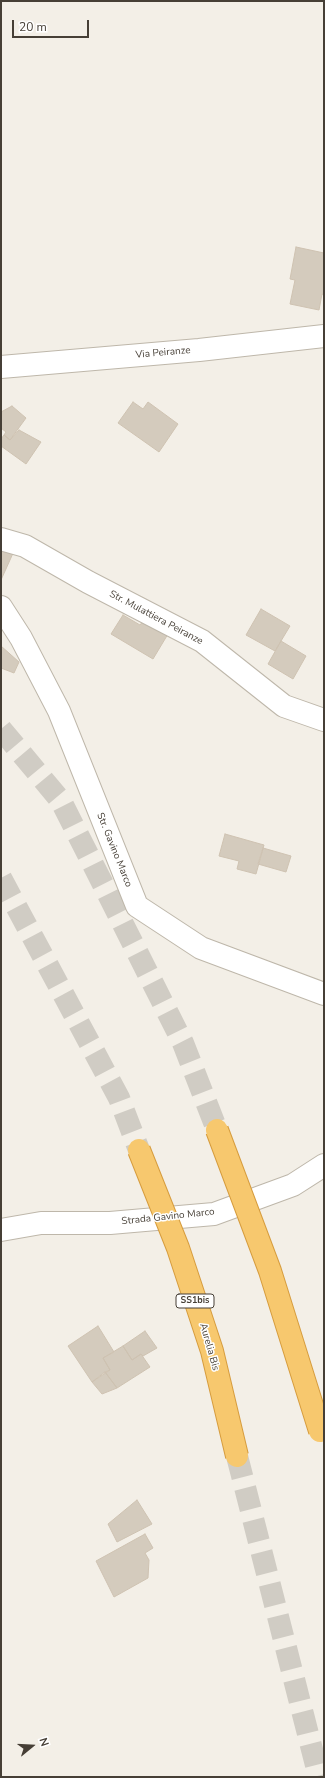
<!DOCTYPE html>
<style>
body{margin:0}
#map{position:relative;width:325px;height:1778px;overflow:hidden;background:#f3efe7;font-family:"Nunito Sans",sans-serif}
canvas{display:block}
.frame{position:absolute;inset:0;border:2px solid #463f36;pointer-events:none}
.north{position:absolute;left:12px;top:1726px;width:40px;height:40px;-webkit-text-stroke:3px #fff;paint-order:stroke;rotate:72deg;font-size:11px;font-weight:700;line-height:16px;text-align:center;color:#463f36}
.north::after{content:'';display:block;margin:auto;width:14px;height:18px;background:#463f36;clip-path:polygon(50% 0,100% 100%,50% 72%,0 100%)}
.scale{position:absolute;left:12px;top:20px;width:77px;height:18px;box-sizing:border-box;border:2px solid #463f36;border-top:0;padding-left:5px;font-size:12px;line-height:14px;white-space:nowrap;color:#463f36;-webkit-text-stroke:3px #fff;paint-order:stroke}
</style>
<div id="map">
<canvas width="325" height="1778"></canvas>
<div class="frame"></div>
<div class="north">N</div>
<div class="scale">20 m</div>
</div>
<script>
const ctx = document.querySelector('canvas').getContext('2d');
ctx.lineJoin = 'round';
function fill(path, color) { ctx.fillStyle = color; ctx.fill(path, 'evenodd'); }
const toPath = rows => new Path2D(rows.map(r => 'M' + r).join(''));
function stroke(path, color, width, dash) { ctx.strokeStyle = color; ctx.lineWidth = width; ctx.lineCap = dash ? 'butt' : 'round'; ctx.setLineDash(dash || []); ctx.stroke(path); }
function drawText(font, color, halo, rows, align = 'center') {
  ctx.font = font + ' "Nunito Sans",sans-serif'; ctx.lineWidth = 3; ctx.setLineDash([]); ctx.textBaseline = 'middle'; ctx.strokeStyle = halo; ctx.fillStyle = color; for (const [text, x, y, turn = 0] of rows) {
    ctx.save(); ctx.translate(x, y); ctx.rotate((+turn || 0) * Math.PI / 180); ctx.textAlign = isNaN(turn) ? turn : align; if (halo) ctx.strokeText(text, 0, 0); ctx.fillText(text, 0, 0); ctx.restore();
  }
}
const building = toPath([
 [296,247,324,253,324,295,322,294,319,310,290,304,295,280,290,279,296,247],
 [133,402,143,409,148,402,178,424,159,452,118,423,133,402],
 [12,406,26,418,10,440,4,435,6,432,1,428,1,412,12,406],
 [19,430,41,442,26,464,1,446,1,439,4,435,10,440,19,430],
 [1,548,14,551,1,580,1,548],
 [261,609,290,626,275,651,246,635,261,609],
 [123,615,140,625,144,620,168,634,153,659,111,634,123,615],
 [281,641,306,656,293,679,268,664,281,641],
 [1,646,19,662,14,673,1,668,1,646],
 [225,834,264,845,256,874,237,869,239,861,219,856,225,834],
 [263,848,291,856,286,872,258,864,263,848],
 [98,1326,114,1352,103,1358,110,1370,92,1382,68,1346,98,1326],
 [145,1331,157,1348,143,1356,141,1354,132,1360,123,1346,145,1331],
 [123,1346,132,1360,141,1354,150,1367,117,1388,105,1372,110,1370,103,1358,123,1346],
 [105,1372,117,1388,102,1394,92,1382,105,1372],
 [137,1500,152,1524,117,1542,108,1524,137,1500],
 [145,1534,153,1548,145,1553,149,1560,148,1578,114,1597,96,1561,145,1534]
]);
const highwayTunnel = toPath([
 [1,729,61,801,183,1043,217,1130],
 [1,878,119,1098,139,1150],
 [237,1456,319,1777]
]);
const street = toPath([
 [1,367,199,350,324,336],
 [1,539,25,546,88,582,202,641,284,706,324,720],
 [1,607,21,638,59,711,137,906,201,948,324,994],
 [1,1230,41,1223,110,1223,214,1214,293,1185,324,1165]
]);
const highwayBridge = toPath([
 [217,1130,270,1271,320,1431],
 [139,1150,178,1248,212,1351,237,1456]
]);
const shields = [
 [195,1301,38]
];
const shieldNames = [
 ["SS1bis",195,1301]
];
const streetNames = [
 ["Via Peiranze",163,353,-5],
 ["Str. Mulattiera Peiranze",156,618,28],
 ["Str. Gavino Marco",114,850,68],
 ["Strada Gavino Marco",168,1217,-6],
 ["Aurelia Bis",209,1347,74]
];
fill(building, '#d4cbbd');
stroke(building, '#cec2b1', 1);
stroke(highwayTunnel, '#d0ccc4', 22, [22, 11]);
stroke(street, '#beb7aa', 24);
stroke(street, '#fff', 22);
stroke(highwayBridge, '#d69c3e', 24, []);
stroke(highwayBridge, '#f7c86e', 22);
for (const [x, y, w] of shields) { const box = new Path2D(); box.roundRect(x - w / 2, y - 7, w, 14, 3); ctx.fillStyle = '#fff'; ctx.fill(box); stroke(box, '#463f36', 1); }
drawText('bold 9px', '#463f36', null, shieldNames);
drawText('10px', '#463f36', '#fff', streetNames);
</script>
